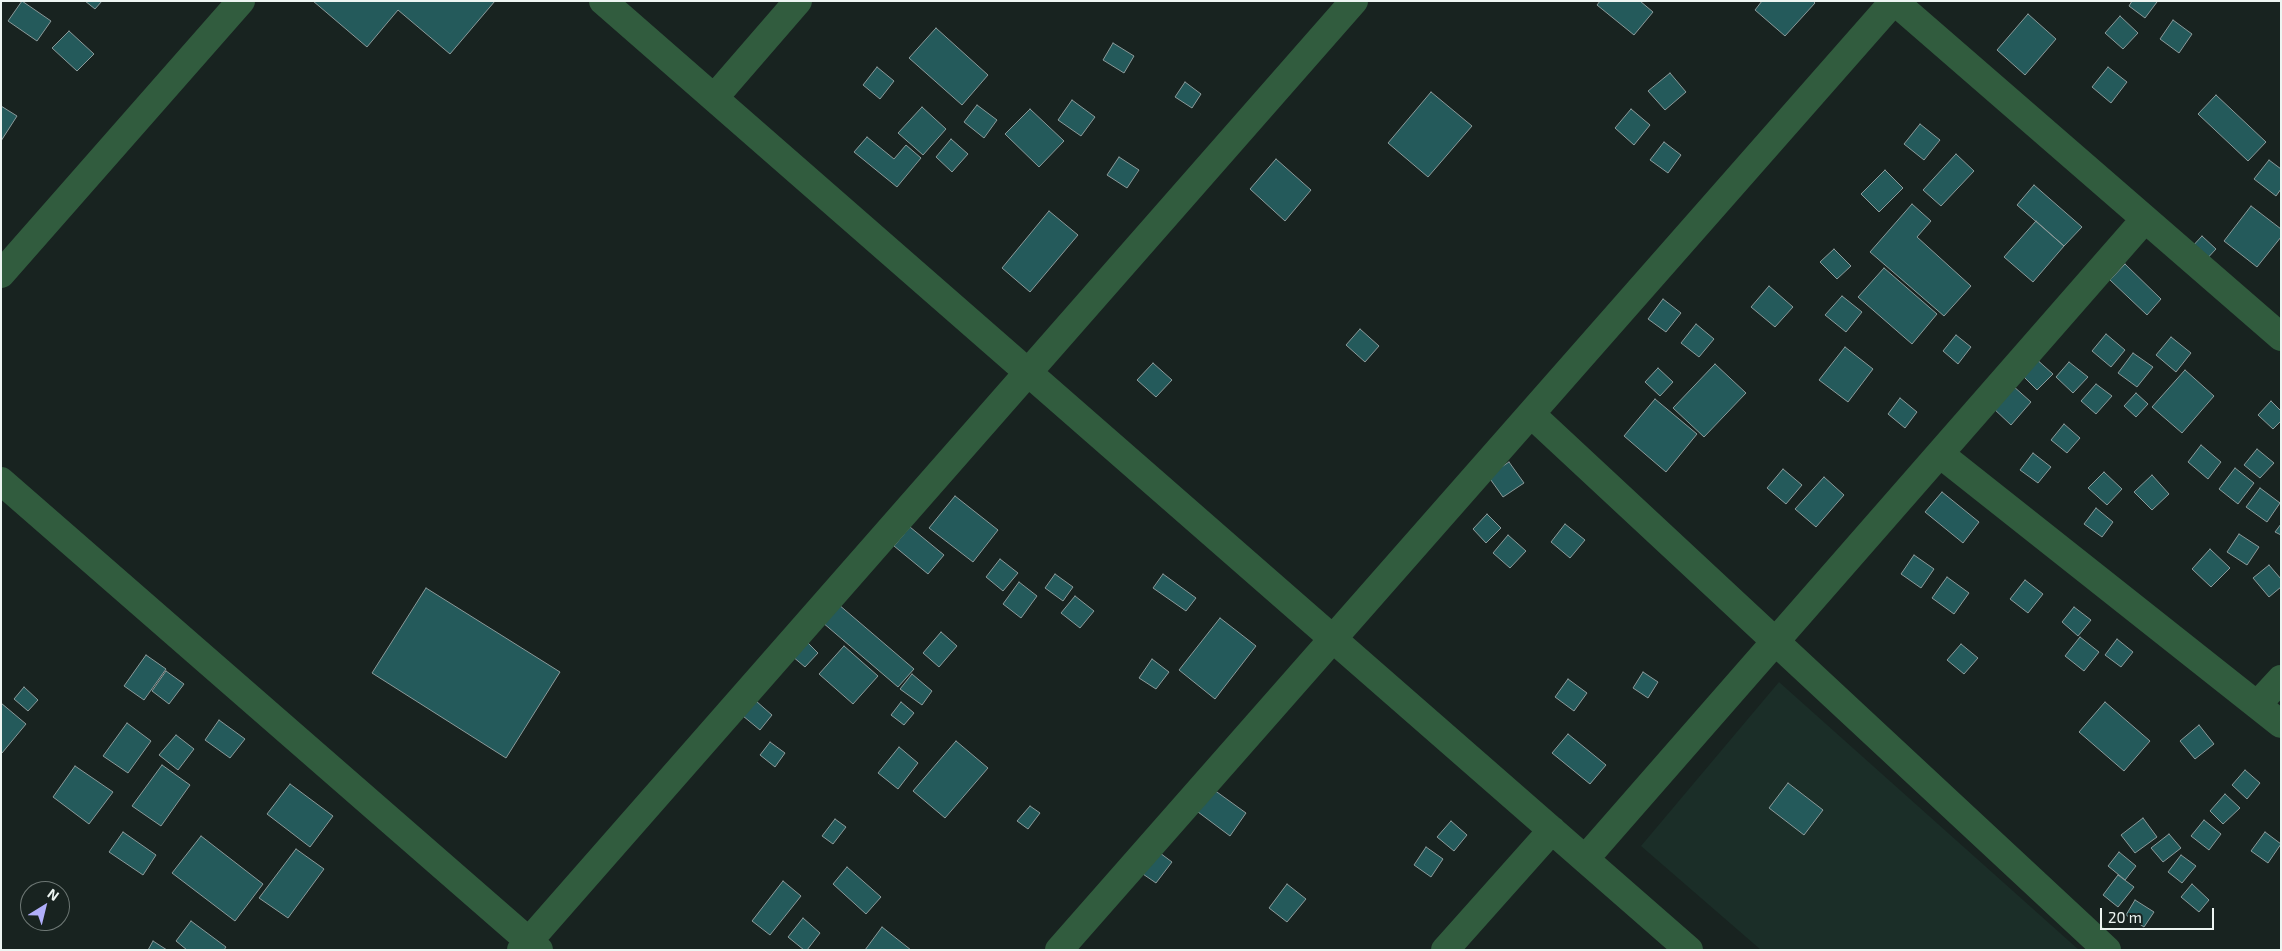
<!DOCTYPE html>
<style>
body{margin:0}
#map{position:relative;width:2282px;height:951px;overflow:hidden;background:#182320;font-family:"Exo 2",sans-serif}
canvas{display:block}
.frame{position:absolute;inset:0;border:2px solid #edf5f2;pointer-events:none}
.north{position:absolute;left:20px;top:881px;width:50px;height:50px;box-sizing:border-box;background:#182320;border:1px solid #6d7774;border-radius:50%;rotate:36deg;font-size:14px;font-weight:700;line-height:20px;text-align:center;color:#edf5f2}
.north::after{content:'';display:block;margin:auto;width:18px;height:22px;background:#b0aefa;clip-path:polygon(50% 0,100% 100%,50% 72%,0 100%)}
.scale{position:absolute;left:2100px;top:908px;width:114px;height:22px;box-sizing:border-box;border:2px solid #edf5f2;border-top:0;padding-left:6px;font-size:15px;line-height:18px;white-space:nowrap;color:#edf5f2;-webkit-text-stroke:4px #182320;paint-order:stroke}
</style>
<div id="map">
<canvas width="2282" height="951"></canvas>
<div class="frame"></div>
<div class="north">N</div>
<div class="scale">20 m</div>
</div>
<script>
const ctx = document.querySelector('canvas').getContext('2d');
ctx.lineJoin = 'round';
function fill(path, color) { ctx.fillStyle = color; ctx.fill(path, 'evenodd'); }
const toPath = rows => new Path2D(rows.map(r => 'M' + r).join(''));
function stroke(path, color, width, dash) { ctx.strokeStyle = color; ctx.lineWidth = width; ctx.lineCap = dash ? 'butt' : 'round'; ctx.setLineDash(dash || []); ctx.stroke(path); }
const built = toPath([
 [1779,682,2079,950,1761,950,1641,846]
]);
const building = toPath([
 [22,1,51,21,37,41,8,21,22,1],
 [85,1,102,1,95,9,85,1],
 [313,1,495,1,450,54,398,10,367,47,313,1],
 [1600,1,1640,1,1653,12,1634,35,1597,5,1600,1],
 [1762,1,1813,1,1815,3,1785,36,1755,10,1762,1],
 [2132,1,2157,1,2157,2,2145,18,2129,6,2132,1],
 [2028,14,2056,39,2025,75,1997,50,2028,14],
 [2120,16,2138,33,2123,49,2105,33,2120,16],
 [2173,20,2192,34,2179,53,2160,39,2173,20],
 [936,28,988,75,962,105,909,58,936,28],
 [69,31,94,54,77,71,52,48,69,31],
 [1113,43,1134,56,1124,73,1103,60,1113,43],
 [877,67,894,81,880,99,863,85,877,67],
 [2108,67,2127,82,2111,103,2092,87,2108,67],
 [1670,73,1686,92,1665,110,1648,91,1670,73],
 [1185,82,1201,94,1192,108,1175,97,1185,82],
 [1431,92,1472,126,1428,177,1388,143,1431,92],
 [2216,95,2266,142,2248,161,2198,114,2216,95],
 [1072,100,1095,117,1081,136,1058,120,1072,100],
 [977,105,997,120,984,138,964,122,977,105],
 [1,106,17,116,1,141,1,106],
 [922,107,946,129,923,155,898,133,922,107],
 [1030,109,1064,141,1039,167,1005,134,1030,109],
 [1631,109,1650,125,1634,145,1615,128,1631,109],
 [1920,124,1940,140,1924,160,1904,144,1920,124],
 [867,137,894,159,906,145,921,158,897,187,854,152,867,137],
 [951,139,968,154,952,172,936,157,951,139],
 [1664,142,1681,155,1668,173,1650,160,1664,142],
 [1956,154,1974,171,1941,206,1923,190,1956,154],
 [1119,157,1139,170,1127,188,1107,175,1119,157],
 [1276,159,1311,190,1285,221,1250,189,1276,159],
 [2269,160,2281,169,2281,189,2276,196,2254,179,2269,160],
 [1885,170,1903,188,1879,212,1861,194,1885,170],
 [2034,185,2082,227,2064,246,2017,205,2034,185],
 [1912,204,1931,221,1917,237,1971,286,1944,316,1870,252,1912,204],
 [2251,206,2281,229,2281,237,2257,267,2224,241,2251,206],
 [1049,211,1078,235,1030,292,1002,268,1049,211],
 [2036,221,2064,246,2033,282,2004,257,2036,221],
 [2202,236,2216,249,2203,263,2189,250,2202,236],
 [1834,249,1851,266,1837,279,1820,262,1834,249],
 [2125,264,2161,299,2147,315,2110,280,2125,264],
 [1884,268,1937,314,1912,344,1858,297,1884,268],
 [1769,286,1793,307,1775,327,1751,307,1769,286],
 [1842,296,1862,312,1846,332,1825,315,1842,296],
 [1663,299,1681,313,1666,332,1648,319,1663,299],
 [1696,324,1714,339,1699,357,1681,343,1696,324],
 [1360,329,1379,346,1365,362,1346,345,1360,329],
 [2106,334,2125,350,2111,367,2092,351,2106,334],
 [1956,335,1971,347,1958,364,1943,351,1956,335],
 [2171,337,2191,353,2176,372,2156,355,2171,337],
 [1845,347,1873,369,1848,402,1819,380,1845,347],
 [2133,353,2153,367,2137,387,2118,373,2133,353],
 [2035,358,2053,374,2037,390,2020,373,2035,358],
 [2069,362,2088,377,2073,393,2056,377,2069,362],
 [1153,363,1172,380,1156,397,1137,380,1153,363],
 [1715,364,1746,393,1704,437,1673,408,1715,364],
 [1658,368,1673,382,1660,396,1645,382,1658,368],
 [2185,370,2214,396,2182,433,2152,407,2185,370],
 [2096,384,2112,396,2096,414,2081,401,2096,384],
 [2012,385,2031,402,2011,425,1992,407,2012,385],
 [2136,393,2148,404,2136,417,2124,406,2136,393],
 [1900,398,1917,412,1905,428,1888,414,1900,398],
 [1655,399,1697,434,1666,472,1624,436,1655,399],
 [2271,401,2281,411,2281,421,2273,429,2258,415,2271,401],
 [2064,424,2080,438,2067,453,2051,440,2064,424],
 [2201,445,2221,462,2208,479,2188,462,2201,445],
 [2257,449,2274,463,2260,478,2244,465,2257,449],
 [2033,453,2051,467,2038,483,2020,470,2033,453],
 [1509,462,1524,483,1503,497,1488,476,1509,462],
 [2235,468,2254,483,2238,504,2219,489,2235,468],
 [1783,469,1802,485,1786,504,1767,488,1783,469],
 [2104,472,2122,489,2107,505,2088,488,2104,472],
 [2152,475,2169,494,2152,510,2134,492,2152,475],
 [1824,477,1844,495,1816,527,1795,509,1824,477],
 [2260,488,2280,503,2267,522,2246,507,2260,488],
 [1942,492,1979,522,1963,543,1925,512,1942,492],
 [955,496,998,530,973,562,929,528,955,496],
 [2096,508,2113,522,2102,537,2084,524,2096,508],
 [1487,514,1501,528,1486,543,1473,529,1487,514],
 [1565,524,1585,540,1570,558,1551,542,1565,524],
 [2281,524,2281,535,2275,532,2281,524],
 [910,527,944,555,928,574,894,546,910,527],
 [2239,534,2259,547,2247,565,2227,552,2239,534],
 [1508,535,1526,551,1510,568,1493,553,1508,535],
 [2210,549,2230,568,2211,587,2192,569,2210,549],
 [1914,555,1934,569,1921,588,1901,574,1914,555],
 [1000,559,1018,573,1003,591,986,577,1000,559],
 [2269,565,2281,579,2281,587,2269,597,2253,578,2269,565],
 [1055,574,1073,587,1063,601,1045,588,1055,574],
 [1163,574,1196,598,1186,611,1153,588,1163,574],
 [1947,577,1969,593,1954,614,1932,598,1947,577],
 [2025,580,2043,594,2028,613,2010,599,2025,580],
 [1019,582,1037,596,1021,618,1003,604,1019,582],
 [426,588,560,672,506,758,372,673,426,588],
 [1075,596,1094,611,1080,628,1061,613,1075,596],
 [838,604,914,669,898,687,822,622,838,604],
 [2074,607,2091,620,2078,636,2062,622,2074,607],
 [1220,618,1256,646,1215,699,1179,670,1220,618],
 [941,632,957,646,939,667,923,653,941,632],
 [2080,637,2099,652,2084,671,2065,656,2080,637],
 [2117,639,2133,652,2121,667,2105,655,2117,639],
 [806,641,818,653,805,667,792,656,806,641],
 [1961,644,1978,658,1964,674,1947,660,1961,644],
 [844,646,878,676,853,704,819,674,844,646],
 [146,655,166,669,144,700,124,686,146,655],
 [1152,659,1169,672,1156,689,1139,678,1152,659],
 [166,671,184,684,169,704,152,691,166,671],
 [1643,672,1658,682,1648,698,1633,688,1643,672],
 [912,674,932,691,922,705,900,689,912,674],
 [1568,679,1587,693,1574,711,1555,697,1568,679],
 [24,687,38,700,28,711,14,699,24,687],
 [756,701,772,715,760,730,743,716,756,701],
 [901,702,914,713,904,725,891,715,901,702],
 [2105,702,2150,741,2124,771,2079,732,2105,702],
 [1,703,26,724,2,753,1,752,1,703],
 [219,720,245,739,230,758,205,740,219,720],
 [127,723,151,741,128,773,103,756,127,723],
 [2199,725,2214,744,2195,759,2180,741,2199,725],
 [1568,734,1606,765,1590,784,1552,753,1568,734],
 [176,735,194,749,178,770,159,755,176,735],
 [956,741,988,768,945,818,913,791,956,741],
 [770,742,785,753,775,767,760,755,770,742],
 [899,747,918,763,898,789,878,773,899,747],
 [162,765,190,785,161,826,132,806,162,765],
 [75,766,113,792,89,824,53,797,75,766],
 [2245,770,2260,783,2247,799,2232,785,2245,770],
 [1788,783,1823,810,1804,835,1769,808,1788,783],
 [290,784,333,816,310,847,267,814,290,784],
 [1210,787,1246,813,1230,836,1194,809,1210,787],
 [2225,794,2240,808,2223,824,2210,811,2225,794],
 [1030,806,1040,813,1028,829,1017,821,1030,806],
 [2143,818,2157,837,2135,853,2121,835,2143,818],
 [835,819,846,827,833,844,822,836,835,819],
 [2204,820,2221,834,2209,850,2191,836,2204,820],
 [1451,821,1467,835,1454,851,1437,837,1451,821],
 [123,832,156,855,143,875,109,852,123,832],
 [2265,832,2281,844,2268,863,2251,851,2265,832],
 [2169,834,2181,848,2163,862,2151,848,2169,834],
 [201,836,263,884,235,921,172,873,201,836],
 [1426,847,1443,859,1431,877,1414,865,1426,847],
 [296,849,324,869,288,918,259,898,296,849],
 [1156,850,1172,862,1156,883,1140,872,1156,850],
 [2119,852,2136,866,2125,880,2108,866,2119,852],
 [2181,855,2196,866,2182,883,2168,872,2181,855],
 [847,867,881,897,866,914,833,884,847,867],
 [2118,875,2134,887,2118,907,2103,895,2118,875],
 [783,881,801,896,770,935,752,921,783,881],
 [1287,884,1306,899,1287,922,1269,908,1287,884],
 [2192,884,2209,900,2199,912,2181,897,2192,884],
 [2135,900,2154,912,2144,927,2126,915,2135,900],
 [803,918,820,933,807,950,804,950,788,937,803,918],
 [191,921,226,947,224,950,187,950,176,941,191,921],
 [882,927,911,950,865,950,882,927],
 [153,941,167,950,148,950,153,941]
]);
const street = toPath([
 [603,1,1689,950],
 [1894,1,2281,337],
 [714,98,798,1],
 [1,274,241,1],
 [1531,414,2107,950],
 [1940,454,2281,724],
 [1,481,539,950],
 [2257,705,2281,679],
 [1585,859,2145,219],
 [521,950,1354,1],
 [1059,950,1894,1],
 [1445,950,1552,830]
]);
fill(built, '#1b2e28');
fill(building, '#245a5b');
stroke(building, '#8b9a9a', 1);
stroke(street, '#315c3e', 28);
</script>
